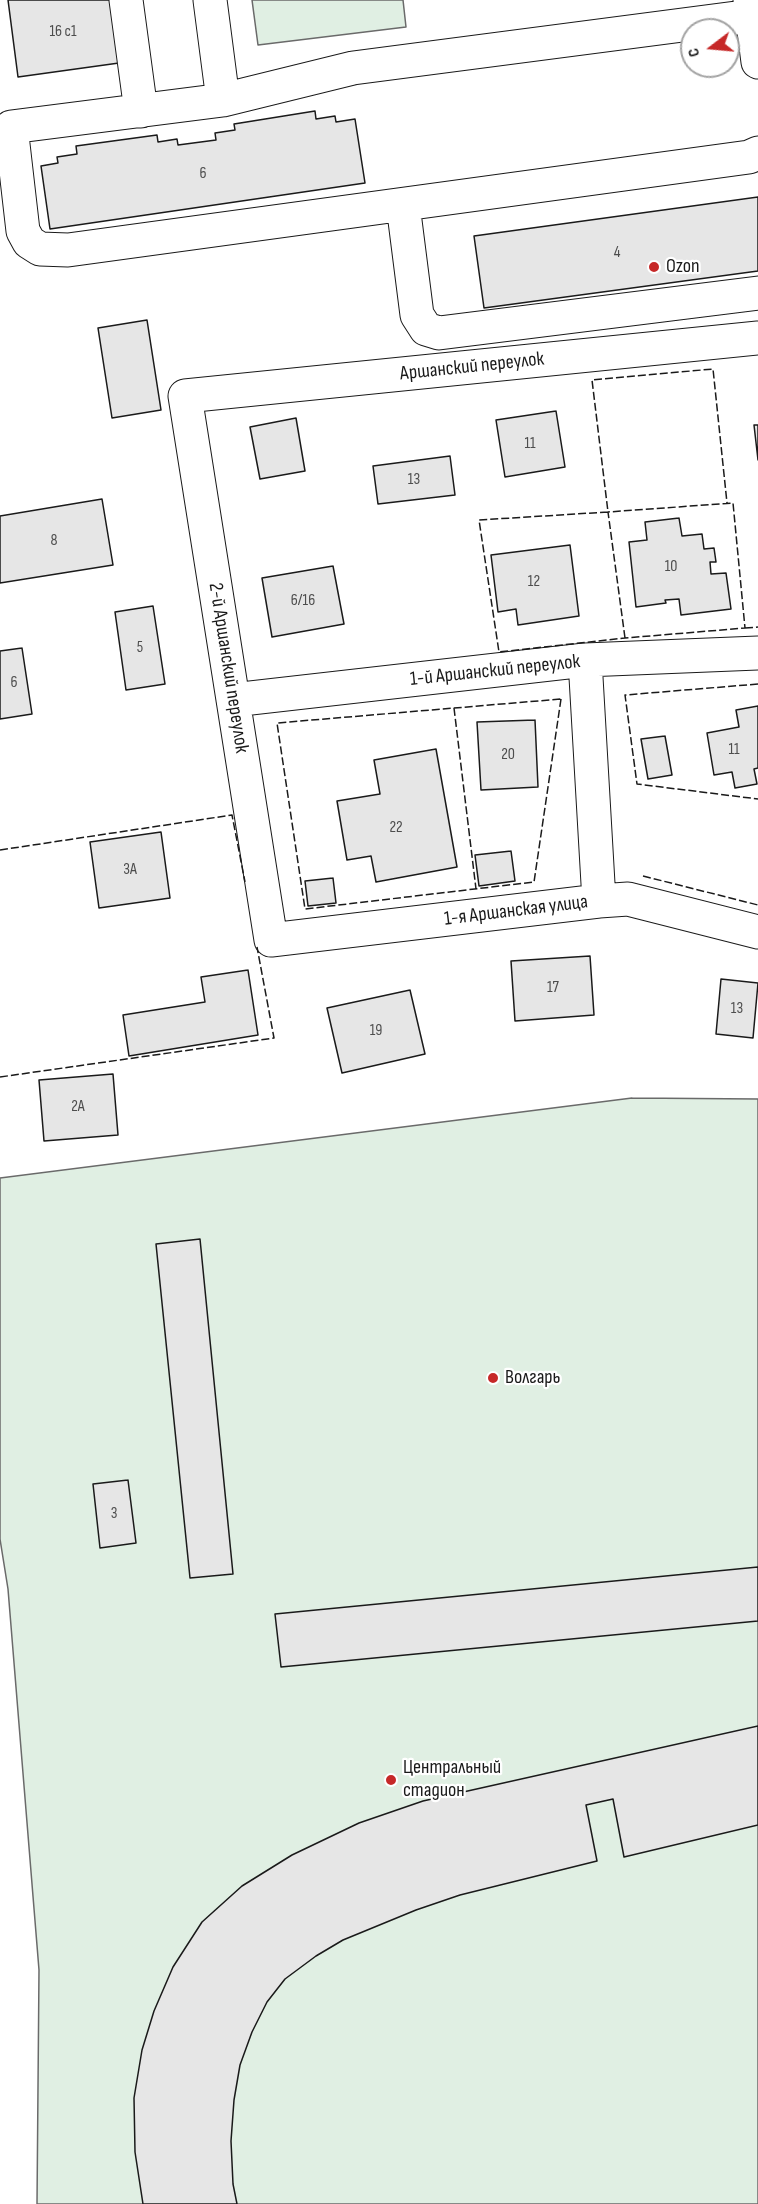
<!DOCTYPE html>
<meta charset="utf-8">
<style>
body{margin:0}
#map{position:relative;width:758px;height:2204px;overflow:hidden;background:#fff;font-family:"Sofia Sans Condensed",sans-serif}
canvas{display:block}
.north{position:absolute;left:680px;top:18px;width:60px;height:60px;box-sizing:border-box;background:#fff;border:2px solid #a3a3a3;border-radius:50%;rotate:254deg;font-size:16px;font-weight:700;line-height:24px;text-align:center;color:#1a1a1a}
.north::after{content:'';display:block;margin:auto;width:21px;height:27px;background:#c62828;clip-path:polygon(50% 0,100% 100%,50% 72%,0 100%)}
</style>
<div id="map">
<canvas width="758" height="2204"></canvas>
<div class="north">С</div>
</div>
<script>
const ctx = document.querySelector('canvas').getContext('2d');
ctx.lineJoin = 'round';
function fill(path, color) { ctx.fillStyle = color; ctx.fill(path, 'evenodd'); }
const toPath = rows => new Path2D(rows.map(r => 'M' + r).join(''));
function stroke(path, color, width, dash) { ctx.strokeStyle = color; ctx.lineWidth = width; ctx.lineCap = dash ? 'butt' : 'round'; ctx.setLineDash(dash || []); ctx.stroke(path); }
function drawText(font, color, halo, rows, align = 'center') {
  ctx.font = font + ' "Sofia Sans Condensed",sans-serif'; ctx.lineWidth = 4.5; ctx.setLineDash([]); ctx.textBaseline = 'middle'; ctx.strokeStyle = halo; ctx.fillStyle = color; for (const [text, x, y, turn = 0] of rows) {
    ctx.save(); ctx.translate(x, y); ctx.rotate((+turn || 0) * Math.PI / 180); ctx.textAlign = isNaN(turn) ? turn : align; if (halo) ctx.strokeText(text, 0, 0); ctx.fillText(text, 0, 0); ctx.restore();
  }
}
const green = toPath([
 [252,0,403,0,406,27,258,45,252,0],
 [632,1098,758,1099,758,2204,37,2204,39,1970,8,1589,0,1539,0,1178,632,1098]
]);
const building = toPath([
 [8,0,110,0,119,63,18,77,8,0],
 [315,111,316,119,335,116,336,122,355,119,365,183,50,229,41,166,58,163,57,157,77,154,76,146,157,135,158,142,177,139,178,145,216,140,215,133,235,130,234,124,315,111],
 [758,197,758,271,484,308,474,236,758,197],
 [147,320,161,410,112,418,98,328,147,320],
 [556,411,565,467,505,477,496,420,556,411],
 [296,418,305,471,260,479,250,427,296,418],
 [754,425,758,425,758,460,754,425],
 [450,456,455,495,378,504,373,466,450,456],
 [102,499,113,565,0,583,0,516,102,499],
 [679,518,682,536,702,534,704,549,714,548,716,562,710,562,711,574,726,573,731,609,681,615,679,599,665,600,666,603,636,607,629,542,647,540,645,522,679,518],
 [570,545,579,616,518,625,516,609,498,612,491,555,570,545],
 [333,566,344,624,272,637,262,578,333,566],
 [153,606,165,684,126,690,115,612,153,606],
 [22,648,32,714,0,719,0,651,22,648],
 [758,706,758,768,754,769,757,784,735,788,732,772,714,775,707,733,739,727,736,710,758,706],
 [535,720,538,787,481,790,477,722,535,720],
 [665,736,672,775,648,779,641,739,665,736],
 [436,749,457,867,376,882,371,856,347,860,337,801,380,794,374,760,436,749],
 [161,832,170,898,99,908,90,842,161,832],
 [511,851,515,881,479,886,475,855,511,851],
 [333,878,336,903,308,906,305,881,333,878],
 [590,956,594,1015,515,1021,511,961,590,956],
 [248,970,258,1035,129,1056,123,1015,205,1002,201,977,248,970],
 [721,979,758,983,753,1038,716,1034,721,979],
 [410,990,425,1054,342,1073,327,1008,410,990],
 [113,1074,118,1135,44,1141,39,1080,113,1074],
 [200,1239,233,1574,190,1578,156,1244,200,1239],
 [128,1480,136,1543,100,1548,93,1484,128,1480],
 [758,1567,758,1621,281,1667,275,1614,758,1567],
 [758,1726,758,1825,624,1857,613,1799,586,1805,597,1861,460,1895,416,1910,343,1940,316,1956,285,1979,267,2002,252,2032,240,2065,234,2100,231,2141,233,2184,237,2204,143,2204,135,2152,134,2098,142,2050,154,2011,173,1967,202,1922,242,1886,292,1855,359,1823,423,1801,758,1726]
]);
const minor = toPath([
 [126,0,141,111],
 [210,0,223,100],
 [750,0,758,62],
 [752,16,353,68,223,100,11,127,23,231,29,242,40,249,68,250,749,157,758,153],
 [403,205,417,315,426,329,439,333,758,293],
 [758,338,185,396,271,940,599,901,628,899,758,932],
 [585,660,599,901],
 [233,700,585,660,758,653]
]);
const fence = toPath([
 [745,628,758,627],
 [625,638,608,512,733,503,745,628,625,638,499,652,479,520,608,512,592,380,713,369,727,503],
 [758,684,625,695,637,784,758,799],
 [561,699,534,882,305,909,277,723,561,699],
 [454,708,476,889],
 [0,850,232,815,245,882],
 [643,876,758,905],
 [0,1077,274,1038,257,947]
]);
const markers = [
 [654,267,6,"#c62828"],
 [493,1378,6,"#c62828"],
 [391,1780,6,"#c62828"]
];
const numberNames = [
 ["16 с1",63,32],
 ["6",203,174],
 ["4",617,253],
 ["11",530,444],
 ["13",414,480],
 ["8",54,541],
 ["10",671,567],
 ["12",534,582],
 ["6/16",303,601],
 ["5",140,648],
 ["6",14,683],
 ["11",734,750],
 ["20",508,755],
 ["22",396,828],
 ["3А",130,870],
 ["17",553,988],
 ["13",737,1009],
 ["19",376,1031],
 ["2А",78,1107],
 ["3",114,1514]
];
const poiNames = [
 ["Ozon",666,267],
 ["Волгарь",505,1378],
 ["Центральный",403,1768],
 ["стадион",403,1791]
];
const streetNames = [
 ["Аршанский переулок",472,367,-6],
 ["2-й Аршанский переулок",228,668,81],
 ["1-й Аршанский переулок",495,671,-6],
 ["1-я Аршанская улица",516,911,-7]
];
fill(green, '#e0efe3');
stroke(green, '#6a6a6a', 1.5);
fill(building, '#e6e6e6');
stroke(building, '#1a1a1a', 1.5);
stroke(minor, '#1a1a1a', 35);
stroke(minor, '#fff', 33);
stroke(fence, '#1a1a1a', 1.5, [8, 3]);
for (const [x, y, r, color] of markers) { const dot = new Path2D(); dot.arc(x, y, r, 0, 2 * Math.PI); ctx.fillStyle = color; ctx.fill(dot); stroke(dot, '#fff', 2); }
drawText('16px', '#4d4d4d', null, numberNames);
drawText('20px', '#1a1a1a', '#fff', poiNames, 'left');
drawText('20px', '#1a1a1a', '#fff', streetNames);
</script>
